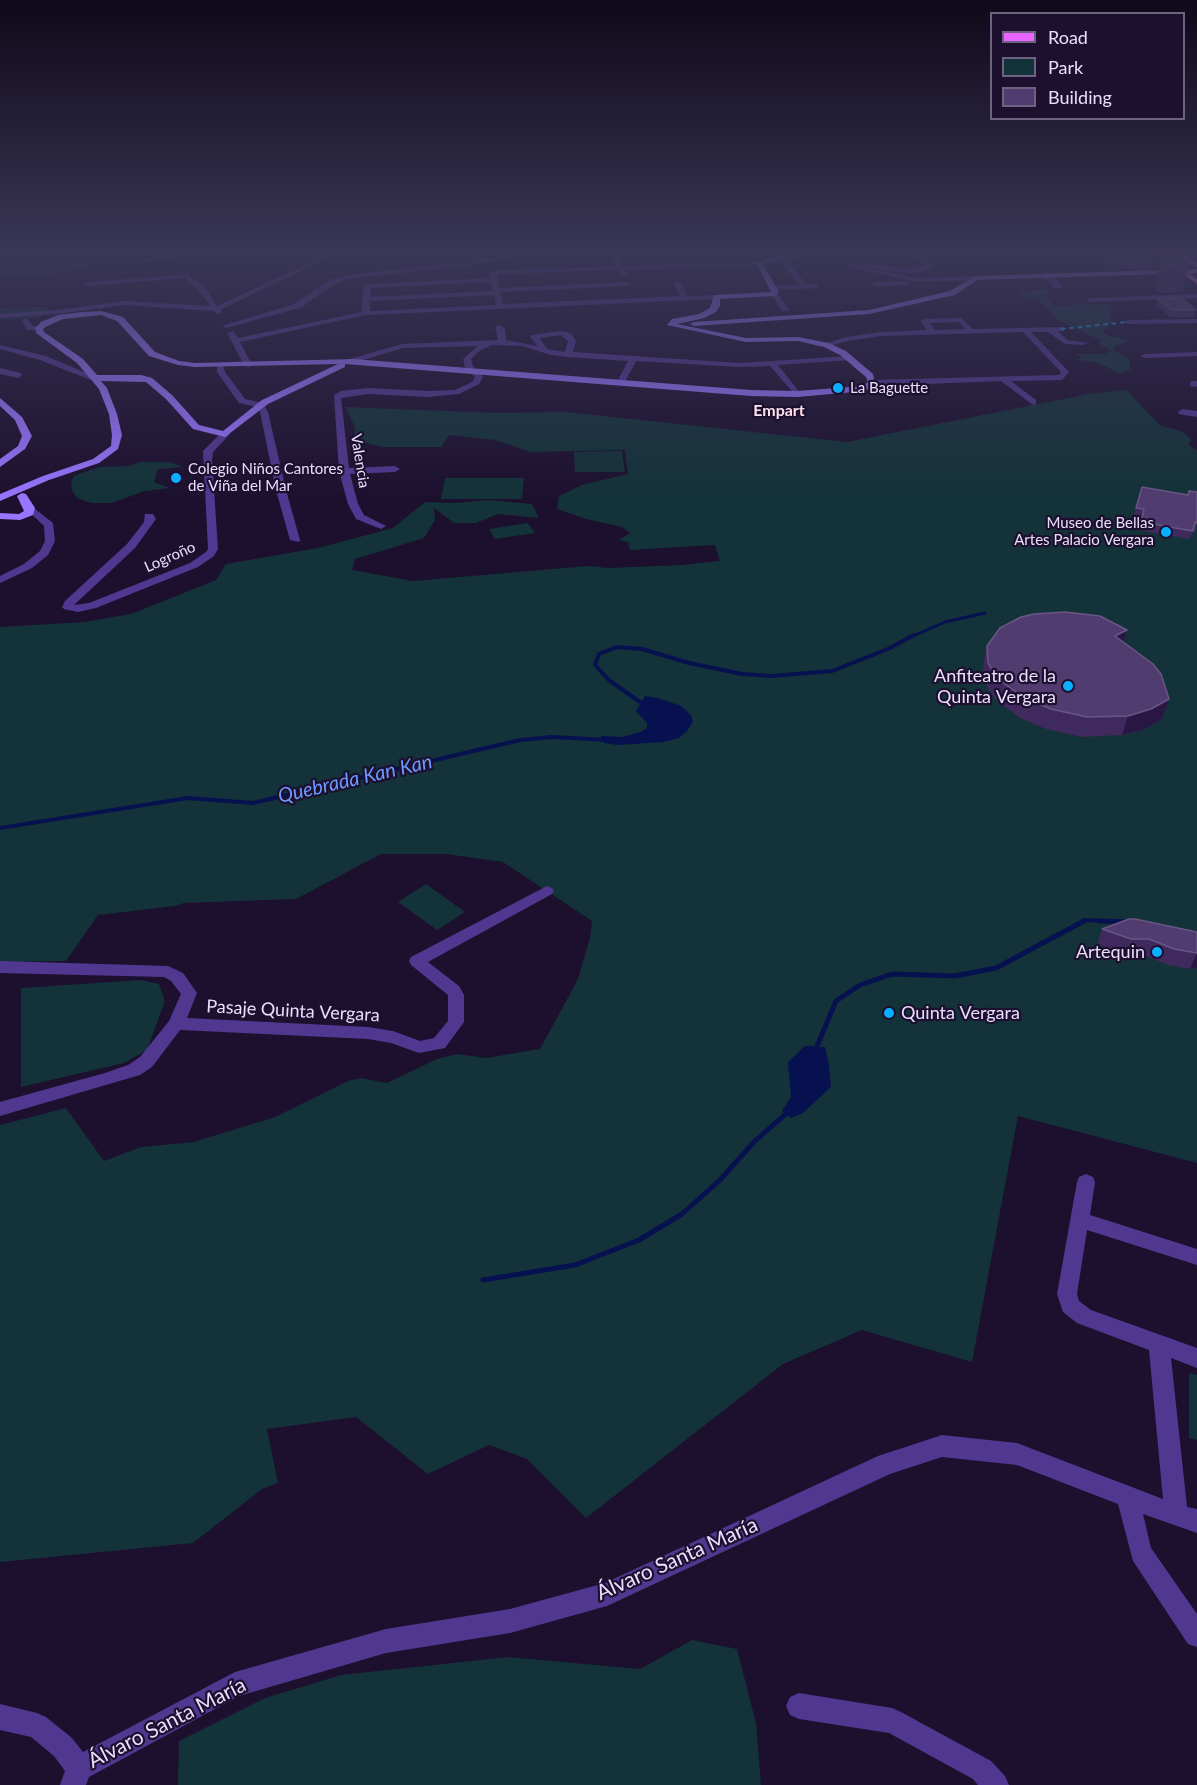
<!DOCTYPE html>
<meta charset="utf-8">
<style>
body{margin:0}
#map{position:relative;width:1197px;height:1785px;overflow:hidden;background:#1c102e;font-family:Lato,sans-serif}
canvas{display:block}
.legend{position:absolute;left:990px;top:12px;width:195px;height:108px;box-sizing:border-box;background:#1c102e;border:2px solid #6e6282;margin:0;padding:8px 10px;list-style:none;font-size:18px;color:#e9deff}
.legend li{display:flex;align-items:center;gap:12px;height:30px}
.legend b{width:30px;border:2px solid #6e6282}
</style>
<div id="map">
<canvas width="1197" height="1785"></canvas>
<ul class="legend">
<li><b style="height:8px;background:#e965ff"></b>Road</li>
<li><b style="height:16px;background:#133239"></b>Park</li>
<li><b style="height:16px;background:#513c6f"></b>Building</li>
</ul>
</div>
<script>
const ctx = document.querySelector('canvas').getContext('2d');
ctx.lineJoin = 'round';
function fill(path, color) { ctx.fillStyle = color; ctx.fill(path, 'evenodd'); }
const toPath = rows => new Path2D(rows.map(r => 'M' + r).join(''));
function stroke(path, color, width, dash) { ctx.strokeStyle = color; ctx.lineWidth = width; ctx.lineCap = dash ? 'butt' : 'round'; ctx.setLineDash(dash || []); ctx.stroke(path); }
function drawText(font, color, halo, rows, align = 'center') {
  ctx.font = font + ' Lato,sans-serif'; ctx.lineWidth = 4.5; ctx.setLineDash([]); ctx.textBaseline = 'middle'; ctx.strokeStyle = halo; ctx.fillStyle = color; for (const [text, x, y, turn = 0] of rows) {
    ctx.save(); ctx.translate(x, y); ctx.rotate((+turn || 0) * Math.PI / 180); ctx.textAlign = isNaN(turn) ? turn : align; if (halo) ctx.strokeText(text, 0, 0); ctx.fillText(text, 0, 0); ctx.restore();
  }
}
const green = toPath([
 [0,252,84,252,89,263,88,267,65,272,33,276,0,276],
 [1044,289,1052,294,1046,295,1055,306,1105,304,1113,307,1109,315,1114,320,1103,331,1109,336,1130,340,1114,347,1114,350,1129,360,1131,370,1120,374,1099,363,1074,359,1081,358,1077,354,1104,354,1111,351,1097,342,1102,341,1060,321,1038,300,1021,296,1020,292],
 [39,307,51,309,37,318,0,320,0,308],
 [1126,390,1161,426,1181,431,1192,440,1188,444,1197,450,1197,1163,1018,1116,972,1362,862,1330,783,1364,586,1518,527,1459,489,1445,428,1474,356,1417,267,1429,278,1483,262,1489,193,1543,0,1562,0,1125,66,1108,104,1161,141,1147,194,1142,275,1117,348,1081,361,1078,387,1083,437,1059,457,1054,486,1058,540,1049,578,979,590,938,592,921,503,862,446,854,381,854,296,899,184,903,175,906,98,915,66,961,0,962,0,627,84,622,131,614,216,580,226,564,318,548,393,528,425,502,456,503,488,500,532,504,539,518,498,514,476,523,454,523,434,508,435,520,424,538,355,559,352,570,413,581,588,566,609,568,681,565,720,561,715,545,630,550,628,542,619,540,630,533,622,527,586,519,557,509,559,496,582,485,628,474,625,450,531,452,495,440,449,435,441,447,382,447,354,440,355,427,345,407,497,413,565,412,847,442,1094,393],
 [622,451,625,472,575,472,574,452],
 [140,462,170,462,183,467,158,469,154,482,169,488,144,491,112,503,91,503,77,498,72,491,71,482,74,476,99,467,129,466],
 [445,478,524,478,522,499,441,499],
 [528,523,535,533,495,539,489,529],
 [426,884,465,912,437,930,398,902],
 [141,980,159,984,165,1001,147,1050,124,1063,21,1087,21,988],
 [1189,1373,1197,1375,1197,1440,1189,1438],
 [692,1640,737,1649,756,1723,761,1785,178,1785,179,1741,265,1698,341,1675,508,1657,640,1669]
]);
const water = toPath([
 [645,696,658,698,681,706,691,715,693,722,687,731,679,738,663,742,618,745,604,743,601,736,623,737,640,732,647,728,647,723,636,711],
 [805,1046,825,1047,829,1065,831,1087,803,1113,791,1118,782,1111,791,1097,788,1062]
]);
const streamFar2 = toPath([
 [911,637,945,622,985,613]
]);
const streamFar1 = toPath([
 [644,705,609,680,595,665,599,654,617,647,642,649,689,663,742,674,772,676,832,671,888,649,914,635],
 [0,828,188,798,253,803,520,740,552,737,608,740],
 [1081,922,1085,920,1128,922]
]);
const stream = toPath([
 [1101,921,1128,922],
 [815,1051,836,1001,860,985,892,974,955,976,996,968,1084,921],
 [483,1280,575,1265,639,1240,682,1214,720,1180,754,1142,790,1110]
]);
const street = toPath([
 [184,252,198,252,132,264,129,262,184,252],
 [332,252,340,252,220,310,222,312,218,314,214,311,125,305,58,314,0,318,0,314,58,310,125,301,210,306,199,291,185,278,88,286,84,284,88,282,187,274,205,287,217,306,332,252],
 [525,252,538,252,472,265,347,279,333,285,300,308,226,328,222,326,294,304,327,281,345,275,472,261,525,252],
 [611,252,617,252,623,266,759,261,762,263,759,265,625,270,628,275,624,277,618,270,500,274,497,276,499,288,628,282,632,284,628,286,500,292,503,304,680,296,674,284,678,282,682,284,687,296,717,295,721,297,717,299,366,315,240,342,252,365,248,367,244,365,227,333,234,331,238,338,362,312,363,287,370,284,490,278,490,273,498,270,616,266,611,252],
 [491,282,492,291,370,297,371,288,491,282],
 [494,295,496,305,370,311,370,301,494,295],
 [805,252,818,252,786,259,806,284,818,284,818,288,769,290,772,286,799,285,778,258,805,252],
 [911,252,918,252,930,261,932,268,917,273,905,273,869,268,917,278,975,276,979,278,975,280,917,282,846,266,857,262,905,269,926,266,911,252],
 [1044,273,1050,273,1061,284,1061,288,1055,288,1044,277,1044,273],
 [908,281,911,285,875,286,871,284,875,282,908,281],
 [770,292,776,292,789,309,788,311,782,311,770,292],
 [1197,294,1197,298,1090,302,1086,300,1090,298,1197,294],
 [26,318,33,326,43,328,39,330,27,330,22,320,26,318],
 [961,318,973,329,1061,327,1064,327,1064,331,1058,331,1067,340,1087,343,1083,345,1065,344,1048,332,1031,332,1069,372,1062,380,1011,381,1036,400,1036,404,1033,405,1001,381,872,386,868,383,872,380,1059,375,1061,372,1023,332,881,336,847,341,826,347,822,345,846,337,881,332,927,330,920,321,924,319,961,318],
 [959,322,965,329,935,330,930,323,959,322],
 [1197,319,1197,323,1128,324,1124,322,1128,320,1197,319],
 [499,325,505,328,506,340,538,346,530,337,531,335,561,331,571,333,576,341,573,352,740,363,850,356,854,358,850,360,778,365,801,394,797,397,770,366,740,367,636,361,625,382,621,385,617,382,628,361,568,357,551,355,522,346,492,345,479,351,471,359,473,366,483,377,479,384,459,394,428,397,368,394,341,398,349,468,395,466,400,469,395,472,350,474,358,504,364,515,386,526,381,529,356,519,348,504,339,471,334,395,341,391,368,388,428,391,455,390,472,382,475,377,465,367,463,359,478,346,403,348,353,363,350,363,350,359,402,344,498,340,495,327,499,325],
 [561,335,568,341,565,352,547,349,540,338,561,335],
 [0,345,46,356,98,378,91,380,40,360,0,349,0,345],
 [1197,352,1197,356,1145,358,1141,356,1145,354,1197,352],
 [217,364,223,364,225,372,245,399,263,403,268,412,286,490,300,540,299,542,290,540,276,490,260,412,257,407,239,403,217,372,217,364],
 [0,368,21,373,22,375,18,378,0,374,0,368],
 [1193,381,1197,381,1197,387,1190,386,1190,382,1193,381],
 [1182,409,1197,411,1197,417,1179,414,1178,412,1182,409],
 [222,432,230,434,213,452,212,460,218,549,214,556,198,567,96,608,78,612,64,609,62,607,65,601,127,544,144,522,145,514,153,514,156,519,135,548,74,605,89,603,190,563,206,552,208,549,203,451,222,432],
 [30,505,53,523,55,541,48,555,32,568,0,583,0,576,24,564,40,551,45,541,44,526,25,508,30,505],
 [547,886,552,888,554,891,552,894,428,962,459,986,464,995,464,1022,445,1048,419,1053,391,1043,368,1039,180,1030,152,1067,140,1075,0,1116,0,1102,105,1073,128,1065,140,1057,169,1021,181,994,171,981,164,977,0,973,0,961,168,966,183,973,197,993,187,1018,368,1027,393,1031,420,1041,434,1038,448,1021,448,995,411,965,409,961,411,957,547,886],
 [1086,1174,1093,1177,1095,1182,1090,1215,1197,1249,1197,1265,1087,1230,1077,1294,1079,1301,1091,1310,1197,1348,1197,1368,1171,1358,1187,1507,1197,1509,1197,1533,1143,1514,1151,1548,1197,1614,1197,1647,1188,1644,1133,1561,1118,1504,1017,1465,942,1457,890,1474,607,1606,510,1633,386,1653,239,1696,89,1777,86,1785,60,1785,65,1771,54,1756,31,1737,0,1730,0,1704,37,1713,46,1717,72,1738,83,1752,235,1672,386,1629,510,1609,605,1583,878,1456,942,1435,1017,1443,1163,1499,1149,1350,1077,1323,1063,1312,1057,1294,1077,1182,1079,1177,1086,1174],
 [799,1693,892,1708,901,1712,991,1761,1005,1776,1009,1785,978,1785,973,1779,889,1733,799,1719,790,1715,786,1706,790,1697,799,1693]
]);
const secondary = toPath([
 [773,252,779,252,784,258,763,264,779,292,776,296,720,299,720,306,716,312,704,318,677,324,746,338,798,337,829,343,846,351,873,374,875,385,865,391,797,397,751,396,345,364,345,367,268,404,225,437,193,429,166,399,146,382,101,381,107,388,117,414,122,435,118,449,99,463,49,480,0,501,0,494,43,476,93,459,111,446,112,435,109,414,99,389,77,363,36,333,35,328,41,322,58,315,82,312,101,311,123,317,155,352,179,361,195,363,353,359,751,390,797,391,863,386,868,382,866,377,840,355,824,347,798,341,746,342,667,325,672,319,699,314,710,308,714,295,771,292,756,263,776,257,773,252],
 [101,315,117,321,149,356,178,365,195,367,338,364,262,400,223,431,199,425,172,395,152,378,141,375,97,375,83,359,44,332,43,329,47,326,63,319,101,315],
 [1197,269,1197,273,977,280,955,295,869,314,694,326,690,324,694,322,869,310,950,291,975,276,1197,269],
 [0,398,22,417,32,436,25,449,0,467,0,459,18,446,22,436,15,420,0,406,0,398],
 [22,493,26,494,35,508,33,515,20,520,0,519,0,513,19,514,24,511,17,496,22,493]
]);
const primary = toPath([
 [1152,252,1159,252,1197,279,1197,284,1152,252],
 [1174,252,1181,252,1197,263,1197,268,1174,252]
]);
const rail = toPath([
 [1061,329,1128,322]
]);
const wall = toPath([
 [1104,252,1143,252,1152,258,1150,268,1115,269,1102,260],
 [1163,252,1172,252,1190,264,1182,292,1161,293,1157,290,1156,277],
 [1158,299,1196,310,1194,317,1170,317,1156,306],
 [1142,487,1188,495,1197,492,1197,525,1195,532,1193,531,1190,539,1138,530,1142,518,1133,517],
 [1127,630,1124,642,1169,699,1162,719,1145,729,1122,735,1082,737,1046,729,1020,718,995,699,984,682,983,665,987,646],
 [1102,929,1197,932,1197,968,1190,969,1168,965,1144,955,1125,954,1097,944]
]);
const shadedWall = toPath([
 [1127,630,1122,649,1115,636],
 [1169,699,1162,719,1145,729,1122,735,1128,716],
 [1197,953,1197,968,1190,969]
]);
const building = toPath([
 [1107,252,1143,252,1152,258,1117,259,1107,252],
 [1164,252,1172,252,1190,264,1168,265,1164,262,1164,252],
 [1181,298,1196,310,1172,310,1158,299,1181,298],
 [1142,487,1188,495,1189,491,1197,492,1197,523,1195,522,1193,531,1141,522,1144,509,1136,508,1142,487],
 [1065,612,1100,616,1127,630,1115,636,1153,664,1161,674,1169,699,1151,709,1128,716,1087,717,1051,709,1025,698,999,680,988,663,987,646,1000,628,1021,617,1034,614,1065,612],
 [1129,919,1135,919,1197,932,1197,953,1174,949,1149,939,1131,939,1102,929,1129,919]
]);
const markers = [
 [838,388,6,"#0aaeff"],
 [176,478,6,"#0aaeff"],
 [1166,532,6,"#0aaeff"],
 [1068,686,6,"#0aaeff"],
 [1157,952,6,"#0aaeff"],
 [889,1013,6,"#0aaeff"]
];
const farPoinames = [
 ["La Baguette",850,388],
 ["Colegio Niños Cantores",188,469],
 ["de Viña del Mar",188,486],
 ["Museo de Bellas",1154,523,"right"],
 ["Artes Palacio Vergara",1154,540,"right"]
];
const farStreetnames = [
 ["Valencia",360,461,81],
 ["Logroño",170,557,-24]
];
const farNeighbourhoodnames = [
 ["Empart",779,411]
];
const poiNames = [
 ["Anfiteatro de la",1056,676],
 ["Quinta Vergara",1056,697],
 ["Artequin",1145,952],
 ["Quinta Vergara",901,1013,"left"]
];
const streetNames = [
 ["Pasaje Quinta Vergara",293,1011,3]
];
const waterNames = [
 ["Quebrada Kan Kan",355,779,-13]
];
const nearStreetnames = [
 ["Álvaro Santa María",677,1559,-24],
 ["Álvaro Santa María",167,1723,-27]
];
fill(green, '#133239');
fill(water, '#071150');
stroke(streamFar2, '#071150', 3);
stroke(streamFar1, '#071150', 4);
stroke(stream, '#071150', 5);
fill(street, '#503890');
fill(secondary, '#9875ff');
fill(primary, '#e965ff');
stroke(rail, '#0aaeff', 2, [4.5, 4]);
fill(wall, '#3f295d');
fill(shadedWall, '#291743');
fill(building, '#513c6f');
stroke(building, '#695685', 1.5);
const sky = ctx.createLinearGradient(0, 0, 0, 502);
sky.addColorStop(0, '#0f0919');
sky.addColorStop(0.5, '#3a3757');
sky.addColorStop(1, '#3a375700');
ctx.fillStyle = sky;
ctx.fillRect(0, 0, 1197, 502);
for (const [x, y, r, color] of markers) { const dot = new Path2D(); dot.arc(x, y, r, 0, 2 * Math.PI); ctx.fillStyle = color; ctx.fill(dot); stroke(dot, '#1c102e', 2); }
drawText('15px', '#e9deff', '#1c102e', farPoinames, 'left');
drawText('15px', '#e9deff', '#1c102e', farStreetnames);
drawText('bold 16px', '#ffe0ec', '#1c102e', farNeighbourhoodnames);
drawText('18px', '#e9deff', '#1c102e', poiNames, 'right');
drawText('18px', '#e9deff', '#1c102e', streetNames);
drawText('italic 20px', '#6c99ff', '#1c102e', waterNames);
drawText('21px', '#e9deff', '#1c102e', nearStreetnames);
</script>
